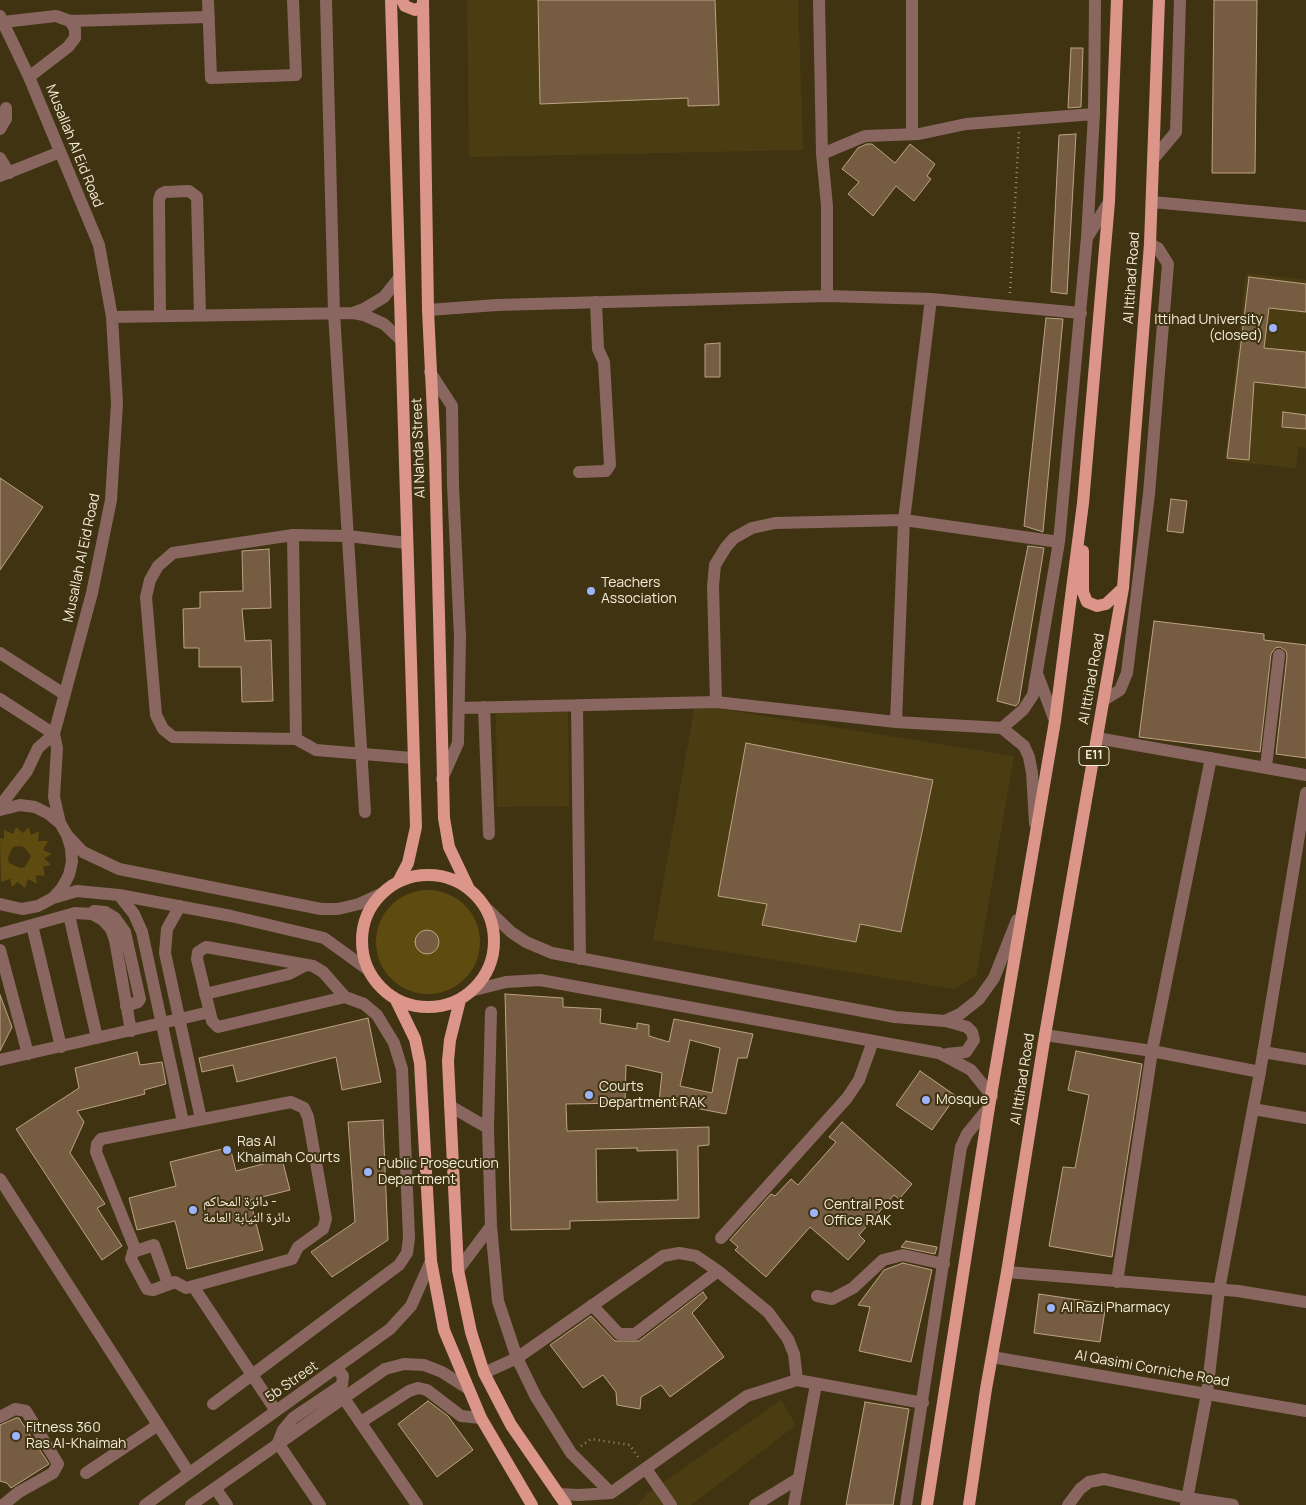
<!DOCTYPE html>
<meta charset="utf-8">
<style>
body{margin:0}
canvas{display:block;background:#3f3311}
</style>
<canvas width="1306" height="1505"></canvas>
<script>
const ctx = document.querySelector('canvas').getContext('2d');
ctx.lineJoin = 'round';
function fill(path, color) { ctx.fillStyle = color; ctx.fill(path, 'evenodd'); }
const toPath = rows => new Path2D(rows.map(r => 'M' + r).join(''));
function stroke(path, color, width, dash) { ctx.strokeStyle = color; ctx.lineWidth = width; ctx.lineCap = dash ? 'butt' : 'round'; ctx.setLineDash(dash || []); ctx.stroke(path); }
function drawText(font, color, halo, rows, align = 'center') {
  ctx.font = font + ' Manrope,"Noto Naskh Arabic",sans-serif'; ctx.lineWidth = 4; ctx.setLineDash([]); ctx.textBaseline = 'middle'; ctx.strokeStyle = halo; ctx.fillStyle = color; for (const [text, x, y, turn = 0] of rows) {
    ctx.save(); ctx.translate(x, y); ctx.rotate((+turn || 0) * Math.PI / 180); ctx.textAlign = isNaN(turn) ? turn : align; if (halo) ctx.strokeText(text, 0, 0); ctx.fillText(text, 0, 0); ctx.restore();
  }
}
const built = toPath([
 [467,0,798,0,803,150,469,157],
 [1246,273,1306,280,1306,448,1298,447,1296,468,1225,461],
 [695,705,1014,756,976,976,954,989,653,940],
 [496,709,568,709,569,806,497,807],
 [781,1400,796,1425,691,1505,637,1505,648,1493]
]);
const green = toPath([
 [16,827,23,833,29,827,31,835,39,831,38,841,48,841,43,850,52,854,44,858,51,865,43,867,45,876,36,875,37,884,28,879,25,888,18,882,12,887,10,879,1,882,0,838,4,839,4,830,13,834],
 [19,846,24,847,31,856,25,867,20,868,9,863,8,858,13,847],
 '376 942a52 52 0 1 1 104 0a52 52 0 1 1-104 0Z'
]);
const building = toPath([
 [538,0,715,0,719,105,688,106,688,98,540,104,538,0],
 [1214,0,1257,0,1255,173,1212,173,1214,0],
 [1071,48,1083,48,1081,107,1068,108,1071,48],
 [1076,134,1067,294,1051,292,1059,135,1076,134],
 [867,144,872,144,895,163,910,144,935,164,927,176,931,179,914,201,896,186,873,216,848,194,859,182,842,169,858,148,867,144],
 [1249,277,1306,284,1306,312,1269,308,1264,348,1306,352,1306,388,1254,382,1249,460,1227,458,1249,277],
 [1046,318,1063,319,1043,532,1024,526,1046,318],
 [720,343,720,377,705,377,705,344,720,343],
 [1283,412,1306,415,1306,429,1282,427,1283,412],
 [0,478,43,507,0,570,0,478],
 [1171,499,1187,501,1183,533,1167,531,1171,499],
 [1028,546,1044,548,1019,702,1016,706,997,701,1028,546],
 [269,549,271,608,242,609,245,641,271,640,273,701,242,702,241,667,199,667,199,648,184,648,183,609,200,608,200,592,243,591,242,551,269,549],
 [1154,621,1264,634,1264,640,1306,645,1306,758,1276,754,1287,656,1286,651,1280,647,1275,648,1271,654,1260,752,1139,737,1154,621],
 [746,743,933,780,901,932,860,924,856,942,762,925,767,904,718,896,746,743],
 '415 942a12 12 0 1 1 24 0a12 12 0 1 1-24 0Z',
 [505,994,563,998,563,1007,601,1009,600,1023,637,1029,637,1023,649,1025,649,1036,669,1042,674,1019,753,1034,747,1058,738,1058,726,1114,659,1101,662,1073,626,1065,625,1103,566,1104,567,1131,709,1127,709,1145,698,1146,699,1218,570,1221,570,1229,511,1230,505,994],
 [690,1040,720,1048,712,1093,680,1086,690,1040],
 [637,1148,637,1151,677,1150,678,1200,597,1202,596,1149,637,1148],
 [0,995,12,1027,0,1051,0,995],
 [368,1018,381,1082,342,1090,336,1057,237,1082,233,1065,202,1072,199,1058,368,1018],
 [1076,1051,1142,1064,1112,1257,1049,1246,1063,1167,1075,1168,1089,1095,1068,1090,1076,1051],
 [137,1052,140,1065,162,1062,166,1084,144,1090,145,1094,77,1111,84,1122,70,1153,105,1204,97,1208,122,1246,102,1260,16,1129,79,1088,75,1068,137,1052],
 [920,1071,956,1096,932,1130,896,1105,920,1071],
 [383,1120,388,1240,332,1277,311,1252,355,1222,348,1122,383,1120],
 [842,1122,912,1184,899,1199,894,1195,859,1235,865,1241,848,1260,810,1227,766,1277,735,1250,738,1247,730,1240,771,1194,775,1196,791,1179,798,1185,836,1142,829,1137,842,1122],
 [230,1147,236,1171,282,1159,290,1190,250,1200,263,1250,187,1269,175,1221,137,1230,129,1198,176,1186,170,1162,230,1147],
 [906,1241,937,1247,935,1254,901,1247,906,1241],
 [903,1263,932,1270,911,1362,859,1351,870,1307,858,1305,884,1270,903,1263],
 [703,1292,707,1298,692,1313,724,1357,670,1397,661,1385,641,1397,640,1409,617,1405,616,1392,603,1375,583,1388,550,1345,591,1316,615,1341,639,1341,703,1292],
 [1039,1294,1106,1304,1100,1342,1034,1333,1039,1294],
 [428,1401,448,1416,473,1450,437,1477,398,1424,428,1401],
 [865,1402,909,1409,893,1505,846,1505,865,1402],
 [16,1418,19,1418,49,1464,11,1488,7,1483,0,1481,0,1425,16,1418]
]);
const path = toPath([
 [1010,293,1019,132],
 [581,1446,591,1439,630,1445,638,1457]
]);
const minor = toPath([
 [208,0,211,78,296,75,293,0],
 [326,0,334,313,365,812],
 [819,0,822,154,827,206,827,296],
 [0,16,29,77,99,245,112,317,117,403,111,500,92,593,54,734,57,748,54,797,60,823],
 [3,22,56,16,70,21,209,17],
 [29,77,68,47,75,38,75,29,70,21],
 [0,129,6,119,6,108],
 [912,134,912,0],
 [822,154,865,136,919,134,966,124,1094,114],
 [0,158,9,173],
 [1154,158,1176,132,1180,0],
 [0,176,60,152],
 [1152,202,1306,216],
 [1088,236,1109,202],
 [428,310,497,305,827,296,931,299,1081,313],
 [353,313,364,309,384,297,399,278],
 [160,316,159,200,161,194,165,192,189,191,197,197,200,316],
 [112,317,353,313,364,315,384,324,401,340],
 [430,372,452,406,453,485,460,637,458,743,442,779],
 [579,472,606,471,610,465,604,362,598,349,596,302],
 [293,535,296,739],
 [406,543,348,536,293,535,173,553,158,566,150,580,146,597,156,715,163,729,173,737,296,739,316,750,412,758],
 [0,653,64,694],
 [1038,676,1055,721],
 [0,699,54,734],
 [1104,700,1120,690,1127,673,1149,494,1168,264,1158,248,1150,244],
 [716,702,713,586,715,565,726,547,734,538,752,528,775,523,904,520,1059,542],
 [577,705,580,959],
 [484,707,489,834],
 [460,708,716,702,896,722,1002,728,1024,746,1029,757,1032,773,1035,823],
 [896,722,904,520,931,299],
 [1002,728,1023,710,1033,695,1059,542,1087,237,1094,114,1095,0],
 [1097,738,1306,775],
 [1266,767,1279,655],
 [0,806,27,771,38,748,54,734],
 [0,810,20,805,35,807,49,814,60,823,67,835,71,848,72,862,69,875,62,888,53,898,38,906,22,909,0,904],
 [67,835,83,852,119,869,321,909,338,909,359,904,381,894],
 [119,895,134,914,142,932,183,1122],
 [53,898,77,891,119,895,231,916,324,938,367,969],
 [180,906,167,929,165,953,201,1119],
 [485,907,511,932,526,942,552,953,895,1017,945,1021,960,1014,979,999,994,978,1017,920],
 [94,911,105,912,115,918,125,932,140,999,138,1002,126,1006],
 [69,915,97,1038],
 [32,925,61,1047],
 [0,934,75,913,92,914,103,920,111,929,115,940,131,1031],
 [0,950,28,1054],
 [474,990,506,982,540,980,939,1053,971,1070,992,1096],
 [205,994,289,974,306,965],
 [491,1012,488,1128,491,1226,498,1301,517,1358,536,1397,571,1453,611,1493],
 [946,1021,967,1027,972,1032,974,1040,966,1052,947,1054],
 [1045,1035,1152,1051,1260,1072],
 [1263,1052,1306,1059],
 [0,1060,210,1012],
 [450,1106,488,1128],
 [1253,1109,1306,1118],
 [0,1179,189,1473],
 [721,1238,847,1098,859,1080,873,1041],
 [136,1251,96,1152,97,1144,101,1139,291,1102,304,1108,308,1117,326,1219,323,1229,298,1247,292,1259,186,1288,175,1282,153,1290,147,1289,131,1259,133,1252,154,1245,168,1284],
 [458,1270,491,1226],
 [1007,1272,1238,1291,1306,1302],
 [1117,1282,1152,1051,1211,758],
 [193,1286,276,1411],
 [817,1296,832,1299,853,1288,883,1260,903,1255,944,1264],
 [592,1305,619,1334,635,1334,718,1271],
 [992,1357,1306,1411],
 [484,1373,517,1358,663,1256,679,1253,696,1256,718,1271,768,1312,788,1339,794,1354,797,1380],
 [343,1397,417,1505],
 [213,1404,399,1265,407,1253,409,1238,402,1069,394,1043,377,1015,364,1004,345,997,323,972,313,966,206,947,198,952,197,959,212,1021,218,1027,345,997],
 [0,1417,15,1409,26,1411,58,1464,53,1473,19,1492,3,1505],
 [361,1422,409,1391,418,1388,427,1390,461,1416,481,1418],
 [646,1469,671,1505],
 [86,1473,158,1425],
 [215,1488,227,1505],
 [558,1494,579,1495,611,1493,747,1396,797,1380,923,1403],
 [145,1505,390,1329,411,1306,431,1261],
 [191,1505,385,1369,404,1364,424,1365,442,1372,467,1388],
 [320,1505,278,1443,283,1430,293,1418,342,1385,343,1376,337,1369],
 [755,1505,799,1478],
 [794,1505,816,1384],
 [906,1505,961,1147,967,1134,989,1107],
 [1068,1505,1080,1489,1089,1482,1104,1479,1187,1498,1233,1505],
 [1186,1505,1207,1393,1219,1290,1260,1072,1306,793]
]);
const major = toPath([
 [391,0,416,827,408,863,398,882],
 [402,0,405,6,415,10,423,6],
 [423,0,428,310,435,455,444,818,449,847,469,889],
 [1083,551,1083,592,1087,602,1097,606,1106,604,1123,588],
 '362 941a66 66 0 1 1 132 0a66 66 0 1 1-132 0Z',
 [396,1000,415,1039,420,1063,431,1261,444,1330,481,1418,532,1505],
 [460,1000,450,1040,448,1061,458,1270,471,1332,484,1373,511,1425,566,1505],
 [927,1505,989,1107,1055,721,1083,503,1109,202,1117,0],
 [969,1505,986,1389,1007,1272,1045,1035,1123,588,1150,244,1159,0]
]);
const markers = [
 [1273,328,5,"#9db4fd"],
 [591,591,5,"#9db4fd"],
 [589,1095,5,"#9db4fd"],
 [926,1100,5,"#9db4fd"],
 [227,1150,5,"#9db4fd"],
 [368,1172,5,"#9db4fd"],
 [193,1210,5,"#9db4fd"],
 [814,1213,5,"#9db4fd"],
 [1051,1308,5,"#9db4fd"],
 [16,1436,5,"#9db4fd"]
];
const shields = [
 [1094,756,30]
];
const shieldNames = [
 ["E11",1094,756]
];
const streetNames = [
 ["Musallah Al Eid Road",74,146,68],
 ["Al Ittihad Road",1132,278,-86],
 ["Al Nahda Street",419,448,-92],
 ["Musallah Al Eid Road",82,558,-78],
 ["Al Ittihad Road",1092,679,-80],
 ["Al Ittihad Road",1023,1079,-81],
 ["Al Qasimi Corniche Road",1152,1369,10],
 ["5b Street",292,1382,-35]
];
const poiNames = [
 ["Ittihad University",1263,320,"right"],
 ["(closed)",1263,336,"right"],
 ["Teachers",601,583],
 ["Association",601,599],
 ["Courts",599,1087],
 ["Department RAK",599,1103],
 ["Mosque",936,1100],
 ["Ras Al",237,1142],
 ["Khaimah Courts",237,1158],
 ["Public Prosecution",378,1164],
 ["Department",378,1180],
 ["دائرة المحاكم -",203,1202],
 ["دائرة النيابة العامة",203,1218],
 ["Central Post",824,1205],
 ["Office RAK",824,1221],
 ["Al Razi Pharmacy",1061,1308],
 ["Fitness 360",26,1428],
 ["Ras Al-Khaimah",26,1444]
];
fill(built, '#4b3d12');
fill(green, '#5d4b0f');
fill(building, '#765d41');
stroke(building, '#bca283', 1);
stroke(path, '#9a9076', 2.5, [1, 4]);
stroke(minor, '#896660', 12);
stroke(major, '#dc9589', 12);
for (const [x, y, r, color] of markers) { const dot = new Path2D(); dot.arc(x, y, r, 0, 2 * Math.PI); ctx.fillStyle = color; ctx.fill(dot); stroke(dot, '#3f3311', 2); }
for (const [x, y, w] of shields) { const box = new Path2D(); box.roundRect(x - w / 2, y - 9.5, w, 19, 4); ctx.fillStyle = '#3f3311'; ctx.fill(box); stroke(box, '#f3ecd9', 1); }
drawText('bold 12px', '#f3ecd9', null, shieldNames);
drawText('14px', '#f3ecd9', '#3f3311', streetNames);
drawText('14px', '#f3ecd9', '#3f3311', poiNames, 'left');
</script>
